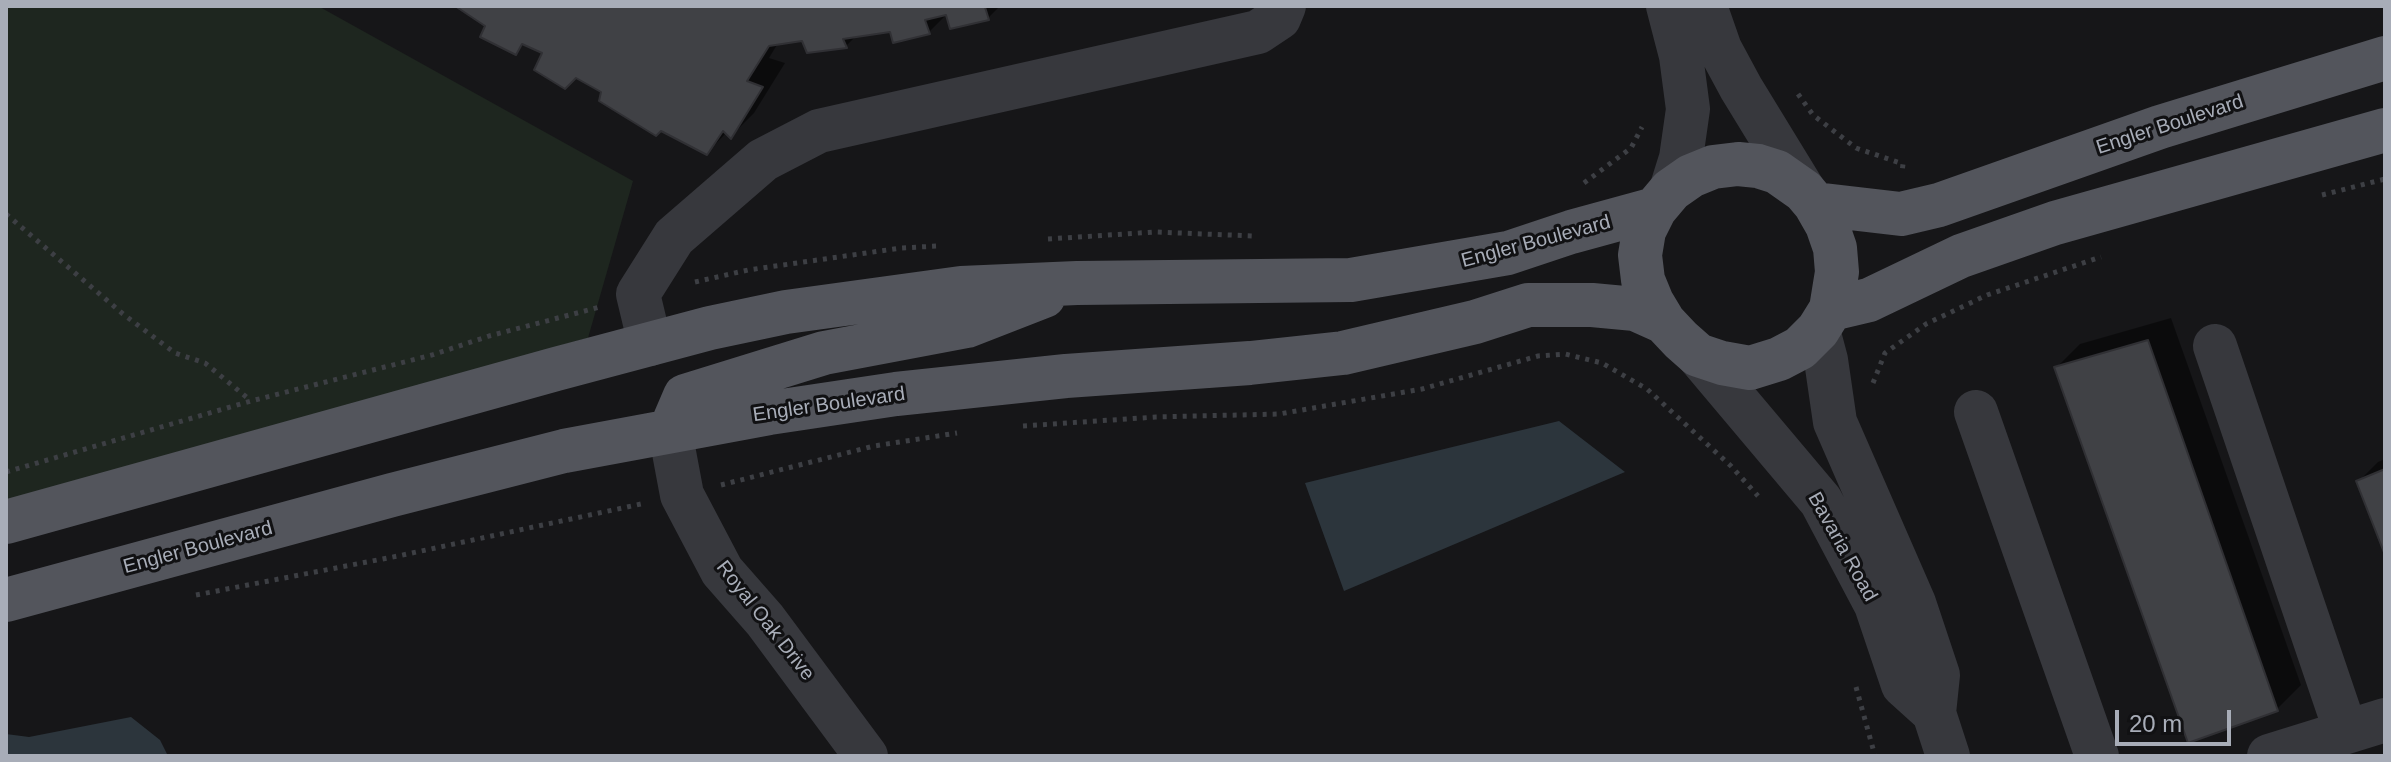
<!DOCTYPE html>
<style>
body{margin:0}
#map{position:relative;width:2391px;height:762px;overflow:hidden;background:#161618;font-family:Helvetica,sans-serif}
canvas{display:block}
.frame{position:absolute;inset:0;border:8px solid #a8adb8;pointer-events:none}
.scale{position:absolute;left:2115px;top:710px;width:116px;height:36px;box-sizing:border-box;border:4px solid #a8adb8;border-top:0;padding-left:10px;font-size:24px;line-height:28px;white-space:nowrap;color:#a8adb8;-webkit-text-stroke:6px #111113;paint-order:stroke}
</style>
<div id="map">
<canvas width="2391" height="762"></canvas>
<div class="frame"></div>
<div class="scale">20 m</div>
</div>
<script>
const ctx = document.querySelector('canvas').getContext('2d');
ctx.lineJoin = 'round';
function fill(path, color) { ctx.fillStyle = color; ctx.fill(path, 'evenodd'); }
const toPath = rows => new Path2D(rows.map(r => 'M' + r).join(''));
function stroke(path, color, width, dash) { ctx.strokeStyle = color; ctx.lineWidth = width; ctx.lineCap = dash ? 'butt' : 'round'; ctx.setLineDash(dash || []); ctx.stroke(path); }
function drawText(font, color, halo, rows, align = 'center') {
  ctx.font = font + ' Helvetica,sans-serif'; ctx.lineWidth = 6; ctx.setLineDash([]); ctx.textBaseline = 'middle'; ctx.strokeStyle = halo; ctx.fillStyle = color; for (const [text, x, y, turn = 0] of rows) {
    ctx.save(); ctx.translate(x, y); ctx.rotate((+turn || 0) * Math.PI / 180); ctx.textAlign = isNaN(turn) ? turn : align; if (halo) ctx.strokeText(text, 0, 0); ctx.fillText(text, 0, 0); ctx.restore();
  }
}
const green = toPath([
 [6,6,318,6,633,181,588,338,6,500]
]);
const water = toPath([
 [1559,421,1625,472,1344,591,1305,483],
 [131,717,160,740,168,756,6,756,6,734,29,737]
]);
const shadow = toPath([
 [459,6,1000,6,988,18,947,14,929,32,891,30,857,35,846,46,803,38,778,43,769,58,785,63,754,113,731,136,727,132,707,153,544,52,525,43,516,52,487,25],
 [2171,318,2301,685,2277,709,2057,367,2080,344],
 [2385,459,2385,550,2358,482,2378,462]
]);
const building = toPath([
 [455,6,989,6,985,7,989,20,950,29,946,15,925,20,930,34,893,43,890,32,843,39,847,48,807,53,802,41,769,46,747,81,763,87,731,139,723,131,707,155,661,131,656,136,599,101,601,92,576,78,565,89,534,70,542,53,522,44,516,55,480,37,485,26,455,6],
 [2148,340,2278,711,2188,743,2054,367,2148,340],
 [2385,469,2385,555,2356,481,2385,469]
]);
const path = toPath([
 [1798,94,1813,115,1856,148,1903,164,1902,172],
 [1584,183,1631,148,1642,127],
 [2322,195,2385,179],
 [6,214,123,314,175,353,205,363,250,400],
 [1048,239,1155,232,1254,236],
 [695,282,748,270,901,248,938,246],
 [1873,383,1885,353,1926,324,1987,295,2101,257],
 [1023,426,1156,417,1279,414,1422,389,1538,356,1565,354,1602,363,1647,389,1731,466,1758,496],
 [6,472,251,401,432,355,489,336,600,307],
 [721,485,874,446,957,433],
 [196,595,398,556,641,504],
 [1856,687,1875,756]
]);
const minor = toPath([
 [1668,6,1681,56,1688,109,1681,158,1671,190],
 [1705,6,1720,49,1741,88,1804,191],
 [1818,330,1826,360,1835,422,1914,603,1938,675,1934,713,1948,756],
 [650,344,638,294,674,237,763,160,819,131,1258,32,1279,18,1284,6],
 [2215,346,2346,732],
 [1698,355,1821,501,1876,605,1903,685,1934,713],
 [1976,412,2097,756],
 [670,431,682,495,722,571,765,620,866,756],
 [2269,756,2385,720]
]);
const major = toPath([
 [1738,164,1758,166,1777,172,1804,191,1815,204,1827,225,1835,248,1837,272,1831,309,1818,330,1800,348,1779,359,1750,368,1722,363,1698,355,1681,340,1664,322,1652,302,1643,280,1640,255,1644,231,1655,209,1671,190,1691,176,1713,167,1738,164],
 [1815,204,1901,214,1939,205,2160,127,2385,58],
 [1831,309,1869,300,1961,256,2055,223,2385,130],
 [670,431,685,396,824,353,967,326,1044,296],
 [6,522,556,369,710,328,786,312,961,288,1077,283,1351,280,1508,253,1571,232,1655,209],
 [6,600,392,495,564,451,769,413,896,394,1066,376,1250,363,1343,353,1475,322,1528,305,1592,305,1635,309,1664,322]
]);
const streetNames = [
 ["Engler Boulevard",2170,125,-18],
 ["Engler Boulevard",1536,242,-15],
 ["Engler Boulevard",829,405,-8],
 ["Bavaria Road",1842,547,61],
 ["Engler Boulevard",198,548,-15],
 ["Royal Oak Drive",765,621,52]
];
fill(green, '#1e261f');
fill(water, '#2c353c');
fill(shadow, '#0007');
fill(building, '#404145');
stroke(building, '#303034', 2);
stroke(path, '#3d3f44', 5, [4, 6]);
stroke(minor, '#37383d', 44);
stroke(major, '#53555c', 44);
drawText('20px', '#a8adb8', '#111113', streetNames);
</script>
